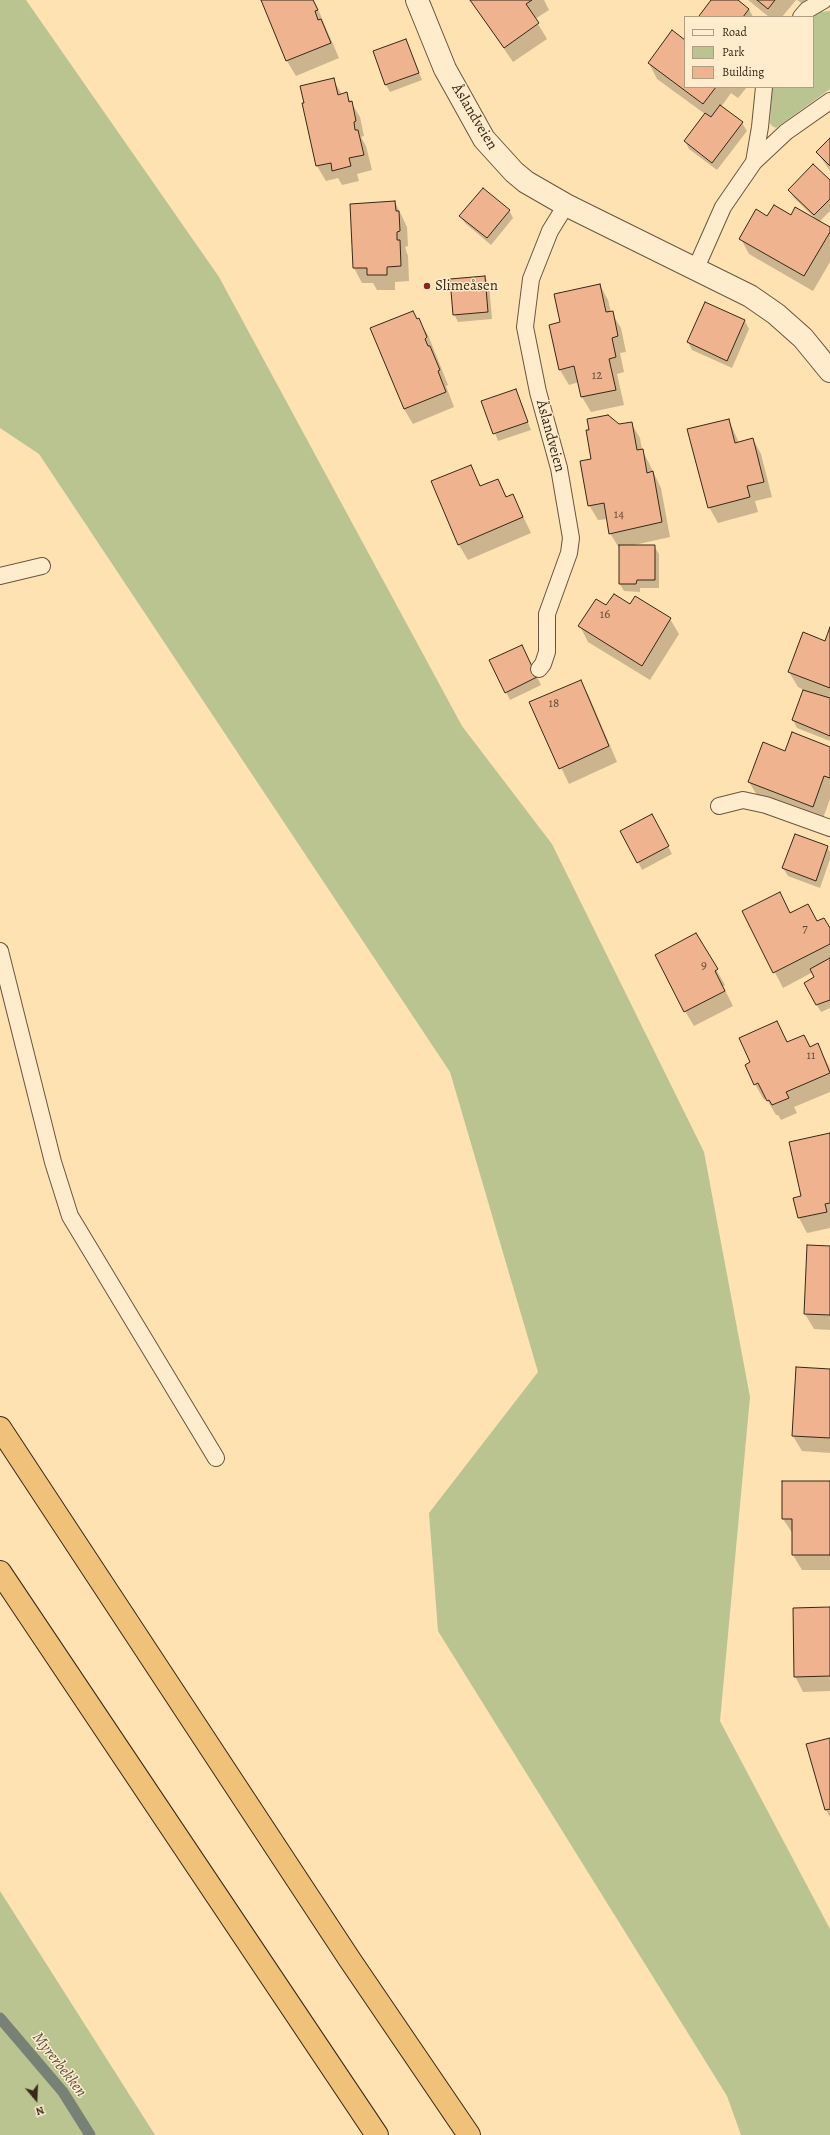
<!DOCTYPE html>
<meta charset="utf-8">
<style>
body{margin:0}
#map{position:relative;width:830px;height:2135px;overflow:hidden;background:#fee2b2;font-family:Alegreya,serif}
canvas{display:block}
.legend{position:absolute;left:684px;top:16px;width:130px;height:72px;box-sizing:border-box;background:#feeccd;border:1px solid #ae9e84;margin:0;padding:5px 7px;list-style:none;font-size:12px;color:#372817}
.legend li{display:flex;align-items:center;gap:8px;height:20px}
.legend b{width:20px;border:1px solid #ae9e84}
.north{position:absolute;left:16px;top:2079px;width:40px;height:40px;-webkit-text-stroke:3px #feeccd;paint-order:stroke;rotate:161deg;font-size:11px;font-weight:700;line-height:16px;text-align:center;color:#372817}
.north::after{content:'';display:block;margin:auto;width:14px;height:18px;background:#372817;clip-path:polygon(50% 0,100% 100%,50% 72%,0 100%)}
</style>
<div id="map">
<canvas width="830" height="2135"></canvas>
<ul class="legend">
<li><b style="height:5px;background:#feeccd"></b>Road</li>
<li><b style="height:11px;background:#bac490"></b>Park</li>
<li><b style="height:11px;background:#efb390"></b>Building</li>
</ul>
<div class="north">N</div>
</div>
<script>
const ctx = document.querySelector('canvas').getContext('2d');
ctx.lineJoin = 'round';
function fill(path, color) { ctx.fillStyle = color; ctx.fill(path, 'evenodd'); }
const toPath = rows => new Path2D(rows.map(r => 'M' + r).join(''));
function stroke(path, color, width, dash) { ctx.strokeStyle = color; ctx.lineWidth = width; ctx.lineCap = dash ? 'butt' : 'round'; ctx.setLineDash(dash || []); ctx.stroke(path); }
function drawText(font, color, halo, rows, align = 'center') {
  ctx.font = font + ' Alegreya,serif'; ctx.lineWidth = 3; ctx.setLineDash([]); ctx.textBaseline = 'middle'; ctx.strokeStyle = halo; ctx.fillStyle = color; for (const [text, x, y, turn = 0] of rows) {
    ctx.save(); ctx.translate(x, y); ctx.rotate((+turn || 0) * Math.PI / 180); ctx.textAlign = isNaN(turn) ? turn : align; if (halo) ctx.strokeText(text, 0, 0); ctx.fillText(text, 0, 0); ctx.restore();
  }
}
const green = toPath([
 [0,0,26,0,219,277,462,726,552,844,704,1152,750,1397,720,1721,830,1929,830,2135,741,2135,727,2096,438,1631,429,1513,538,1372,450,1072,39,454,0,428],
 [830,11,830,89,776,128,772,126,770,123,772,87,813,87,813,17,810,17,820,12],
 [0,1891,155,2135,0,2135]
]);
const shadow = toPath([
 [262,0,314,0,339,58,296,76,287,61],
 [471,0,544,0,549,10,535,19,547,39,513,62],
 [712,0,737,0,749,9,753,17,700,17],
 [748,0,796,0,782,17,769,17],
 [797,0,806,0,803,4],
 [406,40,422,80,390,92,386,85],
 [685,41,685,87,747,87,738,98,731,93,721,107,742,123,747,131,717,170,689,149,685,141,705,114,657,79,649,63],
 [333,79,342,95,346,94,360,117,364,136,361,137,366,146,372,170,357,174,359,181,342,185,338,178,326,181,317,166],
 [830,139,830,171,817,152],
 [830,181,830,211,819,222,830,229,830,262,813,291,749,254,741,239,768,218,791,217,817,220,794,198,789,190],
 [395,202,407,227,408,246,405,247,408,256,409,281,395,282,395,290,377,290,373,283,362,283,354,268,351,205],
 [509,210,513,218,491,245,465,223,460,216],
 [485,277,489,285,492,319,458,322,454,314],
 [600,285,608,300,611,312,621,328,626,352,620,353,624,372,617,374,624,405,591,412,582,397,579,382,569,385,560,370,562,323],
 [705,303,745,321,749,329,732,368,692,350,688,342],
 [418,320,428,335,448,385,446,386,454,407,413,424,404,409],
 [515,390,531,430,498,441,483,401],
 [729,420,739,443,753,439,761,454,772,497,755,501,758,512,718,523,709,507],
 [631,423,640,438,642,449,661,488,670,537,634,545,654,546,659,554,659,588,640,588,640,592,624,591,620,584,619,548,610,533,608,519,598,520,589,505,592,459,618,425],
 [470,466,481,487,498,480,507,497,513,495,531,533,468,560,459,545,433,482],
 [630,606,670,619,679,634,650,680,588,642,580,626,607,607],
 [830,630,830,741,797,728,793,720,804,690,798,687,789,672,825,642],
 [525,653,541,685,510,700,506,692],
 [581,681,589,696,617,762,569,784,530,703],
 [830,748,830,799,822,821,758,797,749,782,786,752],
 [656,823,672,854,642,870,638,862],
 [827,847,830,852,830,859,820,888,788,876,783,868],
 [780,893,791,914,817,922,830,929,830,1008,821,1012,805,984,816,978,813,972,783,988,744,912],
 [696,935,725,985,723,986,733,1006,694,1026,685,1011],
 [777,1022,788,1043,804,1036,811,1047,817,1044,830,1068,830,1092,794,1107,797,1113,781,1120,778,1115,776,1115,766,1098,764,1100,755,1084,751,1063],
 [830,1135,830,1228,807,1233,799,1218,802,1197],
 [808,1246,830,1247,830,1330,814,1329,805,1314],
 [830,1370,830,1453,802,1451,793,1436],
 [783,1482,830,1482,830,1570,802,1570,793,1555,793,1534,783,1519],
 [830,1608,830,1691,803,1692,795,1676],
 [830,1739,830,1817,826,1810,808,1745]
]);
const stream = toPath([
 [0,2018,63,2092,90,2135]
]);
const building = toPath([
 [261,0,313,0,318,10,315,11,318,20,321,19,331,43,286,61,261,0],
 [470,0,532,0,526,4,539,23,504,48,470,0],
 [711,0,738,0,749,9,743,17,700,17,699,16,711,0],
 [757,0,775,0,768,9,757,0],
 [672,30,685,40,685,87,716,87,703,104,648,63,672,30],
 [406,39,419,73,385,85,373,51,406,39],
 [334,78,338,95,347,92,349,102,352,101,356,121,354,122,355,130,358,130,364,155,349,158,351,166,332,171,331,163,316,166,302,103,304,103,300,86,334,78],
 [720,105,743,122,712,163,684,141,705,113,711,117,720,105],
 [830,138,830,166,816,152,830,138],
 [813,164,830,180,830,199,814,215,788,190,813,164],
 [483,188,510,210,487,238,459,216,483,188],
 [395,201,396,211,399,211,400,231,397,232,397,240,400,240,401,266,387,267,387,275,367,275,367,268,353,268,350,204,395,201],
 [774,205,791,215,795,207,830,227,830,232,804,276,739,239,756,209,767,216,774,205],
 [485,276,488,312,453,315,450,279,485,276],
 [600,284,606,312,613,311,618,336,612,338,616,357,609,359,616,390,581,397,574,366,559,370,549,325,560,322,554,294,600,284],
 [705,302,745,320,727,361,687,342,705,302],
 [413,311,417,319,419,318,427,337,425,339,428,346,430,346,440,370,438,371,446,392,404,409,370,328,413,311],
 [516,389,528,422,493,434,481,401,516,389],
 [608,415,619,424,632,422,637,450,643,449,647,473,653,471,662,522,609,534,604,503,588,506,580,461,591,459,586,430,589,430,587,419,608,415],
 [729,419,735,443,753,438,764,482,747,486,750,497,708,508,687,429,729,419],
 [471,465,480,486,498,479,506,497,513,494,523,517,458,545,431,481,471,465],
 [619,545,655,545,655,580,637,580,636,584,619,584,619,545],
 [614,594,630,604,635,596,671,618,642,666,578,626,596,599,606,605,614,594],
 [830,627,830,688,788,672,803,632,825,641,830,627],
 [522,645,537,677,505,693,489,660,522,645],
 [581,680,609,746,559,769,529,702,581,680],
 [803,690,830,698,830,736,792,720,803,690],
 [792,732,830,747,830,778,824,776,813,807,748,782,763,742,785,751,792,732],
 [652,814,669,846,637,863,620,831,652,814],
 [795,834,828,846,816,881,782,868,795,834],
 [780,892,790,913,808,904,817,921,824,918,830,928,830,944,773,973,742,911,780,892],
 [696,933,718,969,715,971,725,991,684,1012,655,955,696,933],
 [830,958,830,1000,816,1005,804,983,814,977,810,969,830,958],
 [777,1021,787,1042,804,1035,810,1047,818,1043,830,1073,786,1092,789,1098,772,1105,769,1100,767,1101,758,1083,754,1085,745,1065,750,1062,739,1038,777,1021],
 [830,1133,830,1203,825,1204,827,1212,798,1218,793,1198,801,1196,789,1142,830,1133],
 [807,1245,830,1246,830,1315,804,1314,807,1245],
 [796,1367,830,1369,830,1438,792,1436,796,1367],
 [782,1481,830,1481,830,1555,792,1555,792,1519,782,1519,782,1481],
 [830,1607,830,1676,794,1677,793,1608,830,1607],
 [830,1738,830,1809,825,1810,806,1744,830,1738]
]);
const lane = toPath([
 [801,17,807,10,824,0],
 [754,162,760,127,764,87],
 [696,268,723,207,754,162,786,132,830,101],
 [0,576,42,566],
 [539,669,543,664,547,652,547,614,569,553,571,538,559,468,538,392,525,327,531,279,550,231,566,205],
 [719,806,743,800,766,805,830,828],
 [0,951,53,1162,70,1216,216,1458]
]);
const street = toPath([
 [417,0,445,69,459,94,484,139,514,172,526,182,566,205,750,296,776,314,803,338,830,371]
]);
const highway = toPath([
 [0,1428,350,1960,469,2135],
 [0,1572,377,2135]
]);
const markers = [
 [427,286,4,"#8f2418"]
];
const numberNames = [
 ["12",597,376],
 ["14",619,515],
 ["16",605,615],
 ["18",554,704],
 ["7",805,929],
 ["9",704,966],
 ["11",811,1056]
];
const streetNames = [
 ["Åslandveien",474,117,59],
 ["Åslandveien",550,436,75]
];
const poiNames = [
 ["Slimeåsen",435,286]
];
const waterNames = [
 ["Myrerbekken",59,2065,52]
];
fill(green, '#bac490');
fill(shadow, '#0003');
stroke(stream, '#788176', 11);
fill(building, '#efb390');
stroke(building, '#372817', 1);
stroke(lane, '#69563e', 18);
stroke(street, '#69563e', 24);
stroke(highway, '#372817', 24);
stroke(lane, '#feeccd', 16);
stroke(street, '#feeccd', 22);
stroke(highway, '#efc179', 22);
for (const [x, y, r, color] of markers) { const dot = new Path2D(); dot.arc(x, y, r, 0, 2 * Math.PI); ctx.fillStyle = color; ctx.fill(dot); stroke(dot, '#feeccd', 1.5); }
drawText('13px', '#654b35', null, numberNames);
drawText('15px', '#372817', '#feeccd', streetNames);
drawText('15px', '#372817', '#feeccd', poiNames, 'left');
drawText('italic 16px', '#575447', '#feeccd', waterNames);
</script>
